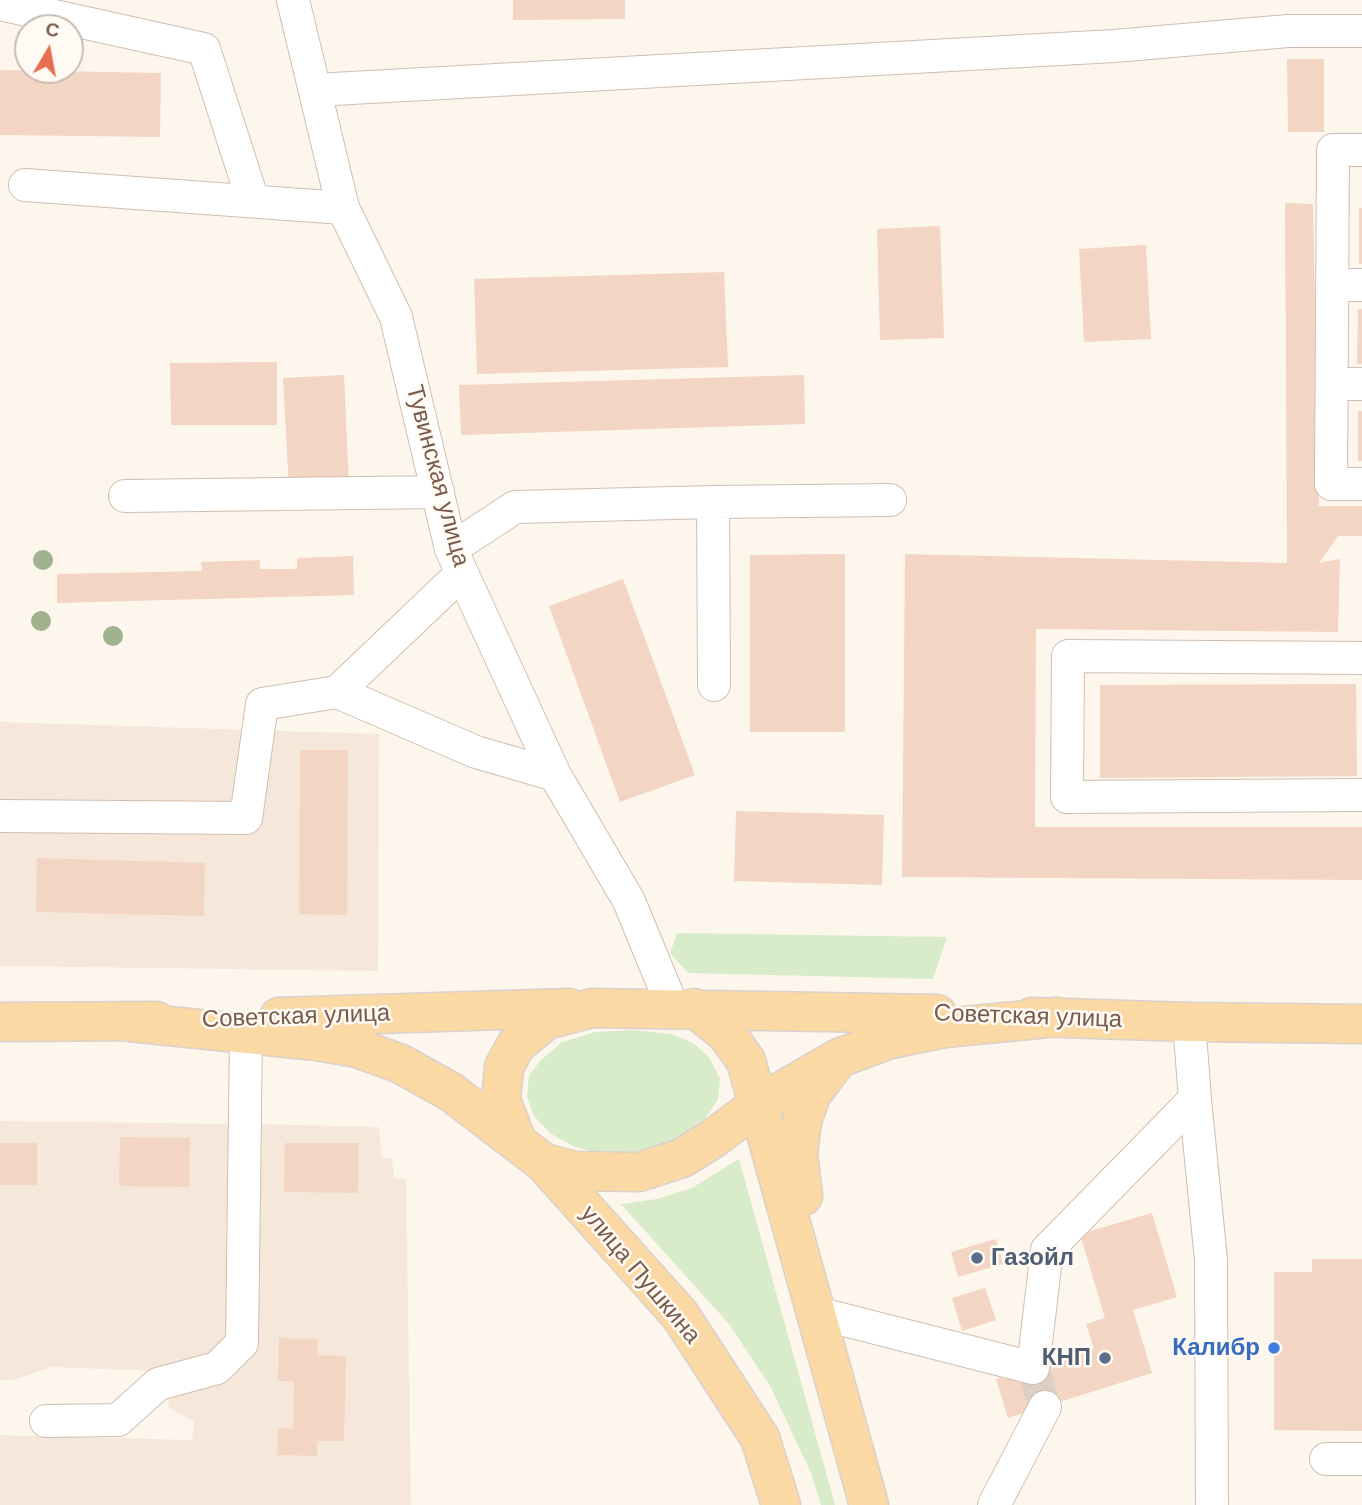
<!DOCTYPE html>
<meta charset="utf-8">
<style>
body{margin:0}
#map{position:relative;width:1362px;height:1505px;overflow:hidden;background:#fdf6ec;font-family:Arial,sans-serif}
canvas{display:block}
.north{position:absolute;left:14px;top:14px;width:70px;height:70px;box-sizing:border-box;background:#fffaf3;border:2px solid #cabbb1;border-radius:50%;rotate:10deg;font-size:19px;font-weight:700;line-height:28px;text-align:center;color:#7a5c4d}
.north::after{content:'';display:block;margin:auto;width:24px;height:32px;background:#e76f51;clip-path:polygon(50% 0,100% 100%,50% 72%,0 100%)}
</style>
<div id="map">
<canvas width="1362" height="1505"></canvas>
<div class="north">С</div>
</div>
<script>
const ctx = document.querySelector('canvas').getContext('2d');
ctx.lineJoin = 'round';
function fill(path, color) { ctx.fillStyle = color; ctx.fill(path, 'evenodd'); }
const toPath = rows => new Path2D(rows.map(r => 'M' + r).join(''));
function stroke(path, color, width, dash) { ctx.strokeStyle = color; ctx.lineWidth = width; ctx.lineCap = dash ? 'butt' : 'round'; ctx.setLineDash(dash || []); ctx.stroke(path); }
function drawText(font, color, halo, rows, align = 'center') {
  ctx.font = font + ' Arial,sans-serif'; ctx.lineWidth = 5; ctx.setLineDash([]); ctx.textBaseline = 'middle'; ctx.strokeStyle = halo; ctx.fillStyle = color; for (const [text, x, y, turn = 0] of rows) {
    ctx.save(); ctx.translate(x, y); ctx.rotate((+turn || 0) * Math.PI / 180); ctx.textAlign = isNaN(turn) ? turn : align; if (halo) ctx.strokeText(text, 0, 0); ctx.fillText(text, 0, 0); ctx.restore();
  }
}
const residential = toPath([
 [0,722,379,734,378,971,0,966],
 [0,1121,239,1124,235,1326,204,1362,175,1363,155,1371,52,1367,13,1380,0,1380],
 [257,1124,379,1127,382,1157,392,1159,394,1178,406,1179,411,1505,0,1505,0,1435,192,1440,194,1422,168,1407,170,1392,224,1374]
]);
const green = toPath([
 [677,933,947,937,933,979,688,973,670,953],
 [634,1030,671,1034,693,1043,709,1057,720,1079,718,1099,701,1125,667,1146,630,1155,600,1153,575,1147,551,1134,534,1116,527,1097,529,1075,541,1060,562,1042,595,1032],
 [739,1159,835,1505,821,1505,811,1473,770,1386,729,1324,621,1204,657,1199,692,1188]
]);
const building = toPath([
 [513,0,625,0,625,19,513,20],
 [1287,59,1324,59,1324,132,1288,132],
 [0,70,161,73,160,137,0,135],
 [1285,203,1313,204,1319,506,1362,506,1362,536,1338,536,1319,563,1340,559,1338,632,1036,629,1035,827,1362,827,1362,880,902,877,905,554,1287,563],
 [1359,208,1362,208,1362,264,1359,264],
 [940,226,944,338,880,340,877,229],
 [1146,245,1151,339,1084,342,1079,249],
 [724,272,728,367,477,374,474,279],
 [1358,309,1362,309,1362,364,1357,364],
 [277,362,277,425,171,425,170,363],
 [344,375,349,486,289,489,283,378],
 [804,375,805,424,461,435,459,385],
 [1358,411,1362,411,1362,461,1358,461],
 [845,554,845,732,750,732,750,555],
 [353,556,354,595,57,603,57,574,202,571,201,562,260,560,260,569,297,569,297,558],
 [623,579,695,775,620,802,549,606],
 [1356,684,1357,776,1100,778,1100,685],
 [300,750,348,750,347,915,299,914],
 [736,811,884,815,882,885,734,881],
 [37,858,205,863,204,916,36,912],
 [120,1137,190,1138,189,1187,119,1186],
 [0,1143,37,1143,37,1185,0,1185],
 [285,1143,359,1143,358,1193,284,1192],
 [1152,1213,1177,1297,1133,1310,1152,1373,1008,1418,996,1379,1094,1349,1086,1324,1105,1318,1080,1234],
 [996,1239,1003,1264,958,1277,951,1252],
 [1312,1259,1362,1259,1362,1431,1274,1430,1274,1272,1312,1272],
 [985,1288,996,1320,962,1331,952,1298],
 [279,1338,318,1339,317,1355,346,1356,344,1441,317,1441,317,1456,277,1455,278,1428,293,1429,294,1381,278,1381]
]);
const minorTunnel = toPath([
 [1033,1368,1045,1407]
]);
const minor = toPath([
 [293,0,343,208,396,317,451,549,555,775,629,901,673,1008],
 [0,4,204,49,253,201],
 [315,90,1114,46,1288,31,1362,31],
 [1362,150,1333,150,1331,484,1362,484],
 [25,185,343,208],
 [1333,285,1362,285],
 [1333,384,1362,384],
 [125,496,438,492],
 [713,502,890,500],
 [451,549,515,507,713,502,714,685],
 [1362,658,1068,656,1067,797,1362,795],
 [337,692,462,573],
 [0,816,246,818,262,704,337,692,476,752,555,775],
 [1195,1099,1211,1260,1212,1505],
 [817,1313,1033,1368,1047,1250,1195,1099,1189,1022],
 [46,1421,118,1420,158,1384,217,1368,242,1343,246,1035],
 [1326,1459,1362,1459],
 [994,1505,1045,1407]
]);
const major = toPath([
 [694,1008,726,1033,746,1061,869,1505],
 [279,1017,569,1008],
 [1032,1017,1189,1022,1362,1024],
 [0,1022,156,1021],
 [130,1022,317,1041,357,1048,401,1064,451,1092,544,1163,575,1171,639,1172,682,1158,714,1138,759,1104,839,1058,887,1040,945,1028,1058,1017],
 [517,1142,501,1100,504,1067,516,1045,546,1020,592,1008,937,1014],
 [544,1163,680,1315,760,1438,781,1505],
 [803,1196,798,1154,802,1121,811,1095,835,1063]
]);
const trees = [
 [43,560],
 [41,621],
 [113,636]
];
const markers = [
 [977,1258,7,"#5c6f8a"],
 [1274,1348,7,"#3f7fe0"],
 [1105,1358,7,"#5c6f8a"]
];
const streetNames = [
 ["Тувинская улица",437,476,75],
 ["Советская улица",296,1017,-2],
 ["Советская улица",1028,1017,2],
 ["улица Пушкина",640,1275,50]
];
const serviceNames = [
 ["Газойл",991,1258],
 ["КНП",1091,1358,"right"]
];
const shopNames = [
 ["Калибр",1260,1348]
];
fill(residential, '#f5e8da');
fill(green, '#d8ecc9');
fill(building, '#f3d5c3');
stroke(minorTunnel, '#dcd0c4', 32, [32, 16]);
stroke(minor, '#d1beb0', 34);
stroke(major, '#dad1cd', 41);
stroke(minor, '#fff', 32);
stroke(major, '#fbd9a5', 38);
ctx.fillStyle = '#a0b28e';
for (const [x, y] of trees) { ctx.beginPath(); ctx.arc(x, y, 10, 0, 2 * Math.PI); ctx.fill(); }
for (const [x, y, r, color] of markers) { const dot = new Path2D(); dot.arc(x, y, r, 0, 2 * Math.PI); ctx.fillStyle = color; ctx.fill(dot); stroke(dot, '#fffaf3', 2.5); }
drawText('24px', '#7a5c4d', '#fffaf3', streetNames);
drawText('bold 24px', '#4e5e75', '#fffaf3', serviceNames, 'left');
drawText('bold 24px', '#366cbe', '#fffaf3', shopNames, 'right');
</script>
